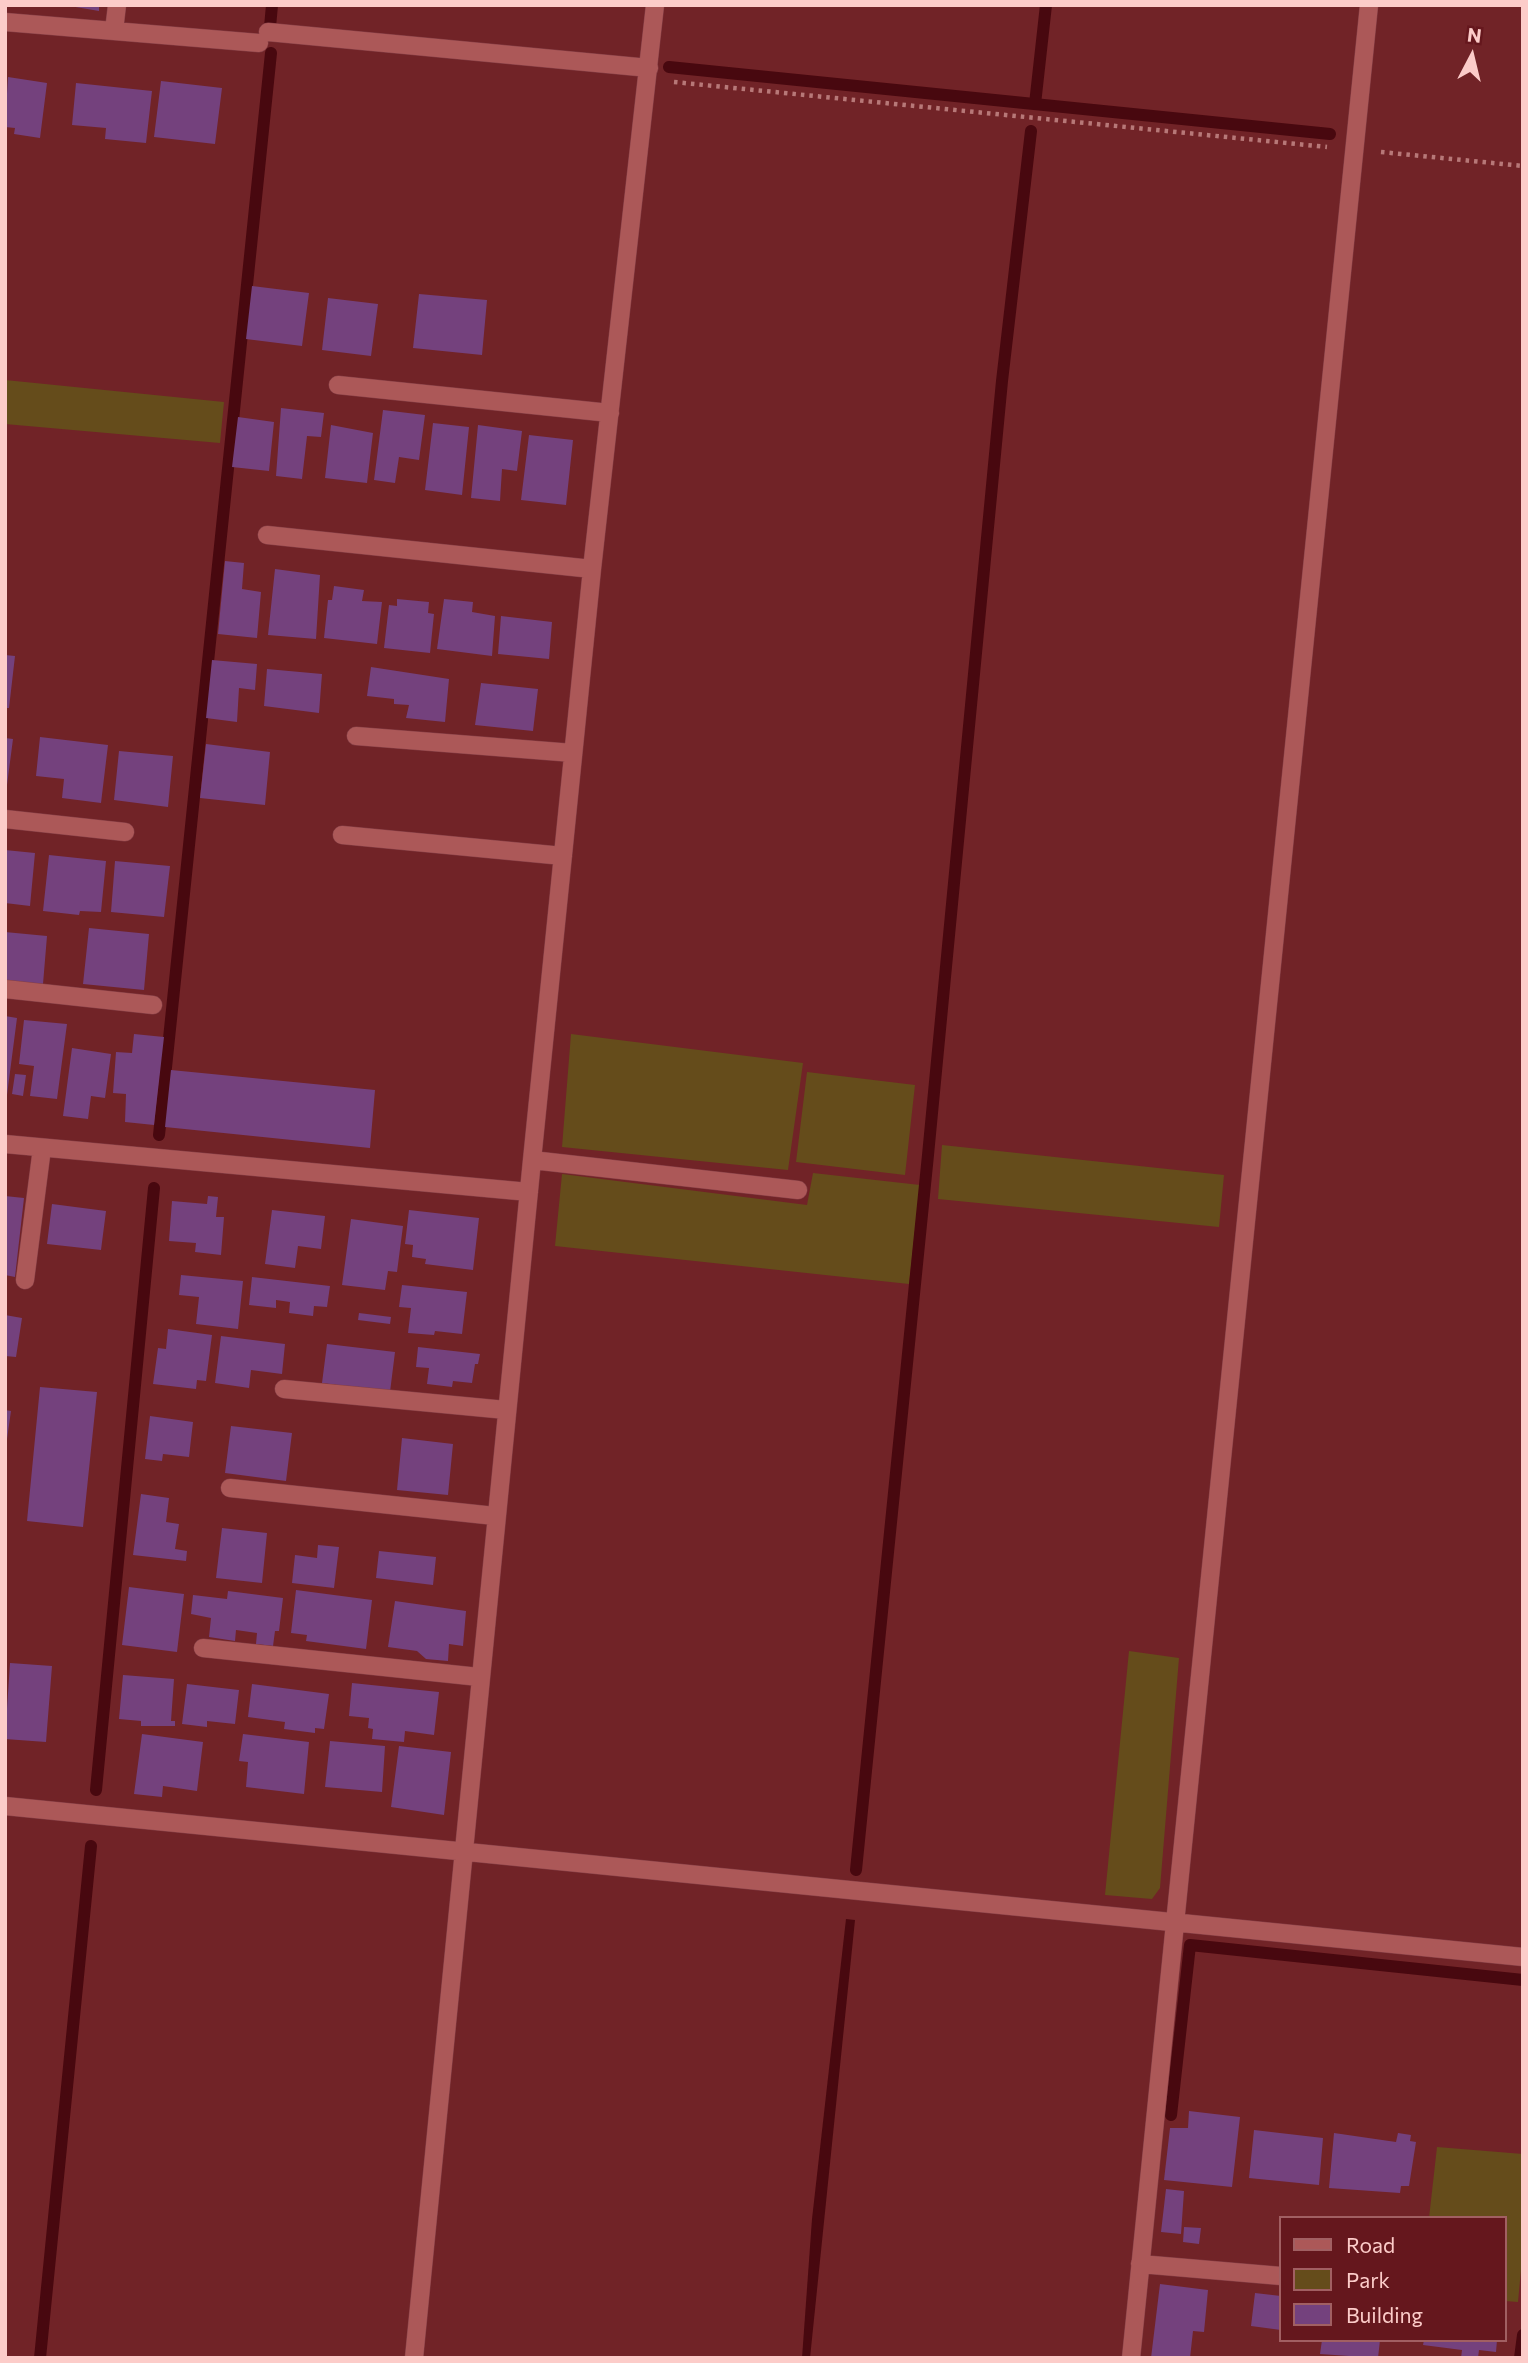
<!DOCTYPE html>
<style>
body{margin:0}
#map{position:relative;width:1528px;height:2363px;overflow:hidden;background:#712327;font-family:Commissioner,sans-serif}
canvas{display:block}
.frame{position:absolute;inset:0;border:7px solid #fcccc9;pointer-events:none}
.legend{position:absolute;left:1279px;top:2216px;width:228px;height:126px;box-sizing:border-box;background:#65171d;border:2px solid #a15f62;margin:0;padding:9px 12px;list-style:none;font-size:21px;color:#fcccc9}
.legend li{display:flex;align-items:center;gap:14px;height:35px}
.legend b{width:35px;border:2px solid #a15f62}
.north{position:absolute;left:1437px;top:21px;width:70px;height:70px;-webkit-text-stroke:5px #65171d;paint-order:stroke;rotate:7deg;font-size:19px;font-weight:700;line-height:28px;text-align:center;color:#fcccc9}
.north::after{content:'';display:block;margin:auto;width:24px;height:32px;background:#fcccc9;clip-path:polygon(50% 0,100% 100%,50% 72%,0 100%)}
</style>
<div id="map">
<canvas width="1528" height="2363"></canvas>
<div class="frame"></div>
<ul class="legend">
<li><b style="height:9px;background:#ac5858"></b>Road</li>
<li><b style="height:19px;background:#654c1b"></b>Park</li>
<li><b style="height:19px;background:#74417d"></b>Building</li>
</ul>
<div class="north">N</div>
</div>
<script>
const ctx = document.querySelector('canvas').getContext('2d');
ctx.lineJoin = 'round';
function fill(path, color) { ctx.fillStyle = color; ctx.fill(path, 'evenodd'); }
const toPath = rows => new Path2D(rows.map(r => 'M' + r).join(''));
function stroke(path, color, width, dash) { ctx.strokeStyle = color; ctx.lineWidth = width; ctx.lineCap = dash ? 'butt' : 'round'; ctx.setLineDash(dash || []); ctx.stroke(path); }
const green = toPath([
 [5,380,224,402,220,443,5,424],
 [571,1034,803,1063,788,1170,562,1147],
 [807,1072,915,1085,905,1175,796,1162],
 [942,1145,1224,1175,1219,1227,938,1199],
 [813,1173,920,1185,909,1284,555,1246,562,1174,807,1205],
 [1129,1651,1179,1658,1160,1888,1152,1899,1105,1895],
 [1437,2147,1523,2154,1523,2248,1518,2302,1505,2301,1505,2218,1429,2218]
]);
const water = toPath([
 [846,1919,855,1920,810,2358,802,2358,812,2219]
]);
const stream = toPath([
 [270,27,272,5],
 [669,67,1330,134],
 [1035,104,1046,5],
 [159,1135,271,53],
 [96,1790,154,1188],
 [856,1870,928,1155,1002,381,1031,131],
 [1171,2115,1190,1945,1523,1980],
 [40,2358,91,1846],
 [1520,2358,1523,2335]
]);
const building = toPath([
 [64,5,99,5,99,11],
 [8,77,47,83,40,138,14,134,15,128,5,127],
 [161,81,222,88,215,144,154,137],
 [76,83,152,91,146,143,105,139,106,128,72,125],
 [252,286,309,293,302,346,246,339],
 [419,294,487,300,482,355,413,348],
 [328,298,378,304,371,356,322,350],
 [281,408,324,413,321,437,307,436,302,479,276,476],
 [383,410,425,415,419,460,399,457,395,483,374,480],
 [238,417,274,422,269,471,232,467],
 [433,423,469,427,462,495,425,490],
 [331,425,373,433,367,483,325,478],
 [478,425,522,431,517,471,502,469,500,501,471,498],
 [529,435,573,440,566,505,521,500],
 [225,561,244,563,242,589,261,592,257,638,218,634],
 [275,569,320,575,316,639,268,635],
 [334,586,364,590,362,601,382,602,377,644,324,638,328,600,332,600],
 [397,599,429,602,428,613,434,614,430,653,384,648,389,605,397,606],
 [444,599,473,602,472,612,495,616,492,656,437,649],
 [501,616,552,622,549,659,498,654],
 [5,655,15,656,9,708,5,708],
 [212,660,257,664,255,690,239,688,237,722,206,718],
 [371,667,449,679,445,722,406,718,409,705,394,704,394,699,367,696],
 [267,669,322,674,319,713,264,706],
 [481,683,538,689,533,731,475,725],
 [40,737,108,745,101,803,62,798,64,779,36,776],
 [5,738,13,739,7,785,5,785],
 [206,744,270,752,265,805,200,798],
 [119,751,173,756,168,807,114,800],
 [5,850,35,853,30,906,5,903],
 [49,855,106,861,101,912,80,911,79,915,43,911],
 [115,861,170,866,164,917,111,912],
 [89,928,149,934,144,990,83,984],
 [5,932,47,936,43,984,5,982],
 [5,1016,17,1018,7,1095,5,1095],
 [24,1020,67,1024,57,1099,30,1096,34,1066,19,1064],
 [134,1034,164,1037,154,1125,125,1122,126,1094,113,1093,116,1052,132,1053],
 [72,1048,111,1054,105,1098,91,1096,88,1119,63,1116],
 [171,1070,375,1090,370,1148,165,1127],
 [15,1074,26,1075,23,1096,12,1094],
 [5,1196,24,1198,15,1277,5,1275],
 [208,1196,218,1197,216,1217,224,1217,221,1255,195,1252,196,1243,169,1241,172,1201,207,1204],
 [52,1204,106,1211,101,1250,47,1244],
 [272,1210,325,1216,321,1249,298,1246,295,1268,265,1264],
 [409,1210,479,1218,473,1270,425,1264,426,1259,412,1257,413,1245,405,1244],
 [351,1219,403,1226,397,1272,388,1271,385,1290,342,1285],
 [181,1275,243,1281,238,1329,196,1324,199,1297,179,1295],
 [252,1277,330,1286,327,1307,314,1306,313,1316,289,1313,290,1302,276,1300,276,1308,249,1305],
 [402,1285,467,1292,462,1334,435,1331,434,1335,408,1333,411,1308,399,1307],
 [359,1313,391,1317,390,1324,358,1320],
 [5,1315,22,1318,16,1357,5,1356],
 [168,1329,212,1335,206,1381,197,1380,196,1389,153,1384,158,1348,166,1349],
 [221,1336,285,1344,282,1374,251,1370,249,1388,215,1383],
 [327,1344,395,1352,390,1392,322,1383],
 [418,1347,480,1354,478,1364,475,1364,472,1383,453,1381,452,1387,427,1384,429,1368,416,1367],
 [40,1387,97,1392,83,1527,27,1521],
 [5,1410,11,1411,7,1439,5,1439],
 [150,1416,193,1422,189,1457,163,1454,162,1461,145,1459],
 [231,1426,292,1433,286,1481,225,1473],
 [402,1438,453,1444,448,1495,397,1490],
 [141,1494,169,1498,166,1522,179,1524,175,1549,187,1551,186,1561,133,1555],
 [222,1528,267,1533,262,1583,216,1578],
 [318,1545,339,1547,334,1588,292,1583,295,1555,317,1558],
 [379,1551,436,1557,433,1585,376,1578],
 [129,1587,184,1594,177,1652,122,1645],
 [296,1590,372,1600,366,1649,306,1641,307,1635,291,1633],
 [228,1591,283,1598,279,1631,275,1631,273,1646,256,1644,257,1633,236,1630,235,1641,209,1637,211,1618,191,1614,193,1595,227,1599],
 [395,1601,466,1611,463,1646,449,1644,448,1661,426,1659,417,1651,388,1647],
 [10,1663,52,1666,46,1742,5,1739],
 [123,1675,174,1679,171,1721,175,1721,175,1726,141,1726,141,1721,119,1719],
 [352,1683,439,1692,434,1735,405,1731,404,1742,372,1739,373,1729,368,1728,369,1718,349,1716],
 [187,1684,239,1690,235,1724,207,1721,207,1727,182,1724],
 [252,1684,329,1694,324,1729,315,1728,315,1733,284,1729,285,1722,248,1717],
 [142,1734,203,1742,197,1791,163,1786,162,1797,134,1794],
 [243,1734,309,1742,304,1794,246,1787,248,1762,239,1761],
 [330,1741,385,1746,382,1792,325,1787],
 [399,1746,451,1752,444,1815,391,1807],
 [1189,2111,1240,2117,1232,2187,1164,2180,1170,2128,1188,2128],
 [1254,2130,1323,2138,1319,2185,1249,2178],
 [1334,2133,1396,2142,1398,2133,1411,2135,1410,2141,1416,2142,1409,2186,1401,2186,1400,2193,1329,2188],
 [1166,2189,1184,2191,1181,2234,1161,2232],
 [1184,2227,1201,2228,1199,2244,1183,2242],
 [1160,2284,1208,2290,1204,2332,1193,2331,1190,2358,1151,2358],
 [1255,2293,1281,2296,1281,2330,1251,2326],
 [1322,2340,1380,2340,1378,2358,1320,2354],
 [1424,2340,1497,2340,1496,2352,1479,2350,1478,2358,1461,2358,1462,2350,1423,2345]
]);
const path = toPath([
 [674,82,1327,147],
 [1381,152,1523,166]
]);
const minor = toPath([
 [5,22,259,43],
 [114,31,117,5],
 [268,32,649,68],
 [338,385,610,413],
 [267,535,592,569],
 [356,736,573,753],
 [5,819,125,832],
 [342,835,563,856],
 [5,989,153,1005],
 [5,1144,529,1192],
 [532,1160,798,1190],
 [25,1280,42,1148],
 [284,1389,506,1410],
 [230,1488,495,1516],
 [203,1648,479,1677],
 [5,1806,1523,1957],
 [1140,2264,1281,2276],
 [414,2358,532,1160,592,569,655,5],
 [1131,2358,1369,5]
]);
fill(green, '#654c1b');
fill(water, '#48080f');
stroke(stream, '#48080f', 12);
fill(building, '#74417d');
stroke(minor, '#853f46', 19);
stroke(path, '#b77878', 4.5, [3.5, 5]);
stroke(minor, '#ac5858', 18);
</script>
